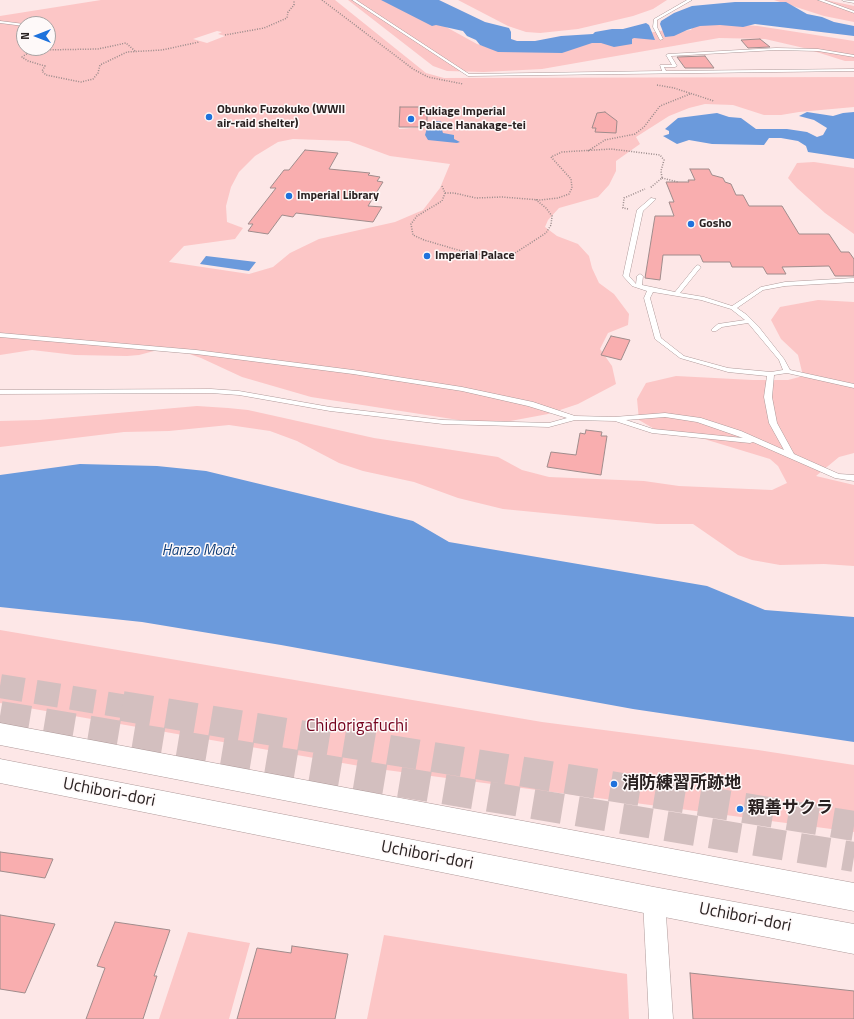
<!DOCTYPE html>
<meta charset="utf-8">
<style>
body{margin:0}
#map{position:relative;width:854px;height:1019px;overflow:hidden;background:#fde7e7;font-family:"Titillium Web",sans-serif}
canvas{display:block}
.north{position:absolute;left:16px;top:16px;width:40px;height:40px;box-sizing:border-box;background:#fef9f9;border:1px solid #a9a3a3;border-radius:50%;rotate:270deg;font-size:11px;font-weight:700;line-height:16px;text-align:center;color:#292121}
.north::after{content:'';display:block;margin:auto;width:14px;height:18px;background:#1e72dc;clip-path:polygon(50% 0,100% 100%,50% 72%,0 100%)}
</style>
<div id="map">
<canvas width="854" height="1019"></canvas>
<div class="north">N</div>
</div>
<script>
const ctx = document.querySelector('canvas').getContext('2d');
ctx.lineJoin = 'round';
function fill(path, color) { ctx.fillStyle = color; ctx.fill(path, 'evenodd'); }
const toPath = rows => new Path2D(rows.map(r => 'M' + r).join(''));
function stroke(path, color, width, dash) { ctx.strokeStyle = color; ctx.lineWidth = width; ctx.lineCap = dash ? 'butt' : 'round'; ctx.setLineDash(dash || []); ctx.stroke(path); }
function drawText(font, color, halo, rows, align = 'center') {
  ctx.font = font + ' "Titillium Web","Noto Sans JP",sans-serif'; ctx.lineWidth = 3; ctx.setLineDash([]); ctx.textBaseline = 'middle'; ctx.strokeStyle = halo; ctx.fillStyle = color; for (const [text, x, y, turn = 0] of rows) {
    ctx.save(); ctx.translate(x, y); ctx.rotate((+turn || 0) * Math.PI / 180); ctx.textAlign = isNaN(turn) ? turn : align; if (halo) ctx.strokeText(text, 0, 0); ctx.fillText(text, 0, 0); ctx.restore();
  }
}
const green = toPath([
 [101,0,335,0,426,73,444,78,854,77,854,107,799,112,781,115,764,115,733,105,705,104,689,108,669,116,636,137,640,144,616,161,616,171,609,185,598,197,559,208,548,220,545,227,557,236,578,244,589,256,592,268,599,283,614,294,629,314,628,325,608,333,600,349,612,366,616,384,578,404,548,414,505,422,465,421,311,397,242,377,201,358,169,347,139,355,127,356,75,355,32,350,0,355,0,16],
 [24,24,48,24,48,48,24,48],
 [217,31,222,32,218,34,225,36,207,43,193,39],
 [400,107,424,109,425,122,429,123,428,125,424,127,399,129],
 [293,139,349,141,390,156,450,164,440,188,423,210,395,222,319,239,290,253,273,267,249,274,169,262,184,246,235,239,243,228,227,222,226,206,231,187,239,172,255,156,278,142],
 [348,0,397,0,477,44,496,50,618,38,672,29,680,31,691,30,694,25,731,24,758,26,854,41,854,61,845,61,804,48,765,39,719,38,542,69,484,72,447,71,433,66],
 [458,0,667,0,653,9,633,16,578,29,540,33,526,32,508,26],
 [774,0,826,0,854,6,854,22,824,16],
 [814,162,854,168,854,234,825,213,797,188,788,178,797,163],
 [818,300,854,302,854,453,839,457,816,476,854,485,854,566,824,564,780,565,752,560,738,555,693,524,657,524,503,509,458,498,414,482,363,471,339,463,297,441,270,431,229,425,169,431,124,432,0,447,0,421,39,420,197,406,228,408,248,410,374,438,498,457,522,470,549,477,644,481,679,486,772,490,787,483,778,466,770,459,691,435,656,430,639,420,637,399,646,383,676,376,753,380,788,380,803,376,798,355,781,339,771,320,780,307],
 [0,630,542,722,758,750,854,765,854,832,371,768,0,703],
 [188,932,250,943,229,1019,159,1019],
 [384,935,627,974,629,1019,367,1019]
]);
const water = toPath([
 [381,0,439,0,485,22,509,28,511,32,511,39,517,41,535,41,561,36,593,34,595,32,612,29,623,29,646,23,649,25,655,40,634,38,632,39,632,44,614,47,601,43,592,43,562,53,498,52,480,45,476,40,467,36,463,31,436,25,432,26],
 [735,2,786,2,807,14,822,17,834,22,854,26,854,36,755,24,743,27,720,25,700,26,687,30,674,36,665,37,660,24,661,21,674,13,692,6],
 [807,112,833,116,843,113,854,112,854,159,808,152,806,146,798,141,781,138,769,138,764,145,712,144,689,140,677,144,663,136,669,134,669,131,665,129,678,118,717,113,729,117,741,118,756,129,787,129,807,132,817,137,823,135,827,128,814,120,799,116],
 [435,121,440,121,445,125,442,130,443,133,454,135,454,139,460,142,457,143,428,140,425,135,427,128,431,126],
 [206,256,256,262,249,271,200,264],
 [80,464,157,466,206,471,413,521,449,542,707,586,765,610,854,617,854,742,633,709,281,645,142,622,0,607,0,475]
]);
const building = toPath([
 [760,39,770,47,748,48,741,40,760,39],
 [705,56,714,68,685,68,677,57,705,56],
 [400,107,419,107,419,109,427,111,427,127,399,127,400,107],
 [605,112,617,121,616,133,595,132,596,128,592,128,597,113,605,112],
 [305,150,338,153,329,169,370,173,368,175,380,177,377,181,383,182,368,206,382,207,373,222,296,213,293,217,282,215,268,234,248,231,253,224,248,224,276,188,270,188,284,170,289,170,305,150],
 [690,169,709,169,712,175,723,178,725,182,731,184,736,195,743,195,749,206,782,206,799,234,829,234,841,252,849,252,854,259,854,276,835,276,829,266,782,267,786,274,767,274,763,267,732,267,730,262,703,262,700,255,663,255,660,280,645,278,655,216,674,216,669,202,674,202,666,182,689,182,688,180,695,180,690,169],
 [611,336,630,340,621,360,601,355,611,336],
 [586,430,602,432,601,436,607,436,601,475,547,467,551,452,576,455,580,433,585,434,586,430],
 [0,852,53,859,45,878,0,871,0,852],
 [0,915,55,924,25,993,0,989,0,915],
 [115,922,170,930,154,976,157,976,143,1019,86,1019,105,968,97,966,115,922],
 [292,946,348,954,335,1019,237,1019,257,948,291,953,292,946],
 [690,973,854,991,854,1019,693,1019,690,973]
]);
const highwayTunnelFar1 = toPath([
 [0,686,128,707]
]);
const highwayTunnel = toPath([
 [122,706,854,826],
 [0,716,854,857]
]);
const path = toPath([
 [322,0,413,69,428,77,463,84],
 [225,35,264,28,287,18,288,12,294,5,294,0],
 [135,51,126,43,98,49,40,50,28,53,22,57,28,61,45,66,42,71,46,75,81,82,93,79,98,73,100,65,127,52,162,50,199,42],
 [657,85,674,88,714,101],
 [588,151,605,140,635,134,644,127,660,106,690,94],
 [662,178,678,182],
 [442,186,445,193,442,201,417,216,411,224,413,235,424,240,458,250,492,257,512,255,546,233,551,225,552,216,546,208,535,199],
 [445,193,454,193,476,198,502,197,540,200,558,198,569,194,572,188,571,179,551,157,562,152,611,149,660,155,664,160,661,171,662,178,650,188],
 [628,209,623,208,624,198,645,189]
]);
const lane = toPath([
 [352,0,356,0,469,74,662,71,660,65,672,65,666,55,668,54,776,48,818,49,854,55,854,57,818,51,776,50,671,56,677,66,675,67,664,67,666,71,854,69,854,71,468,76,352,0],
 [687,0,692,0,657,20,657,27,663,39,660,40,653,27,654,19,687,0],
 [818,0,824,0,854,11,854,13,818,0],
 [842,0,854,1,854,3,843,1,842,0],
 [0,21,24,24,25,24,24,26,0,23,0,21],
 [651,198,656,199,643,211,629,276,636,284,637,276,640,274,643,276,642,285,675,292,696,266,698,265,701,267,680,293,704,297,732,306,761,287,785,282,854,278,854,282,785,286,763,290,737,308,747,315,758,326,784,359,790,370,854,384,854,388,787,373,774,375,772,397,777,423,794,454,839,474,854,475,854,481,835,478,753,442,750,443,652,433,615,421,575,420,549,427,443,424,330,411,239,395,211,393,0,394,0,390,211,389,239,391,330,407,443,420,549,423,567,418,528,406,462,391,353,374,196,354,0,337,0,333,196,350,353,370,462,387,533,402,575,416,614,417,665,413,701,418,741,431,784,450,769,423,764,397,767,376,728,372,680,358,655,339,644,298,647,291,632,286,623,276,637,210,651,198],
 [653,292,701,300,731,309,745,320,718,324,712,329,712,331,716,331,722,327,748,323,779,360,783,370,771,372,728,368,684,356,661,338,650,298,653,292],
 [665,417,697,422,743,438,653,429,626,420,665,417]
]);
const street = toPath([
 [654,891,662,894,665,901,673,1019,649,1019,643,901,646,894,654,891]
]);
const secondary = toPath([
 [0,723,854,883,854,911,0,745,0,723],
 [0,759,654,887,854,924,854,954,654,915,0,783,0,759]
]);
const markers = [
 [209,117,4,"#1e72dc"],
 [411,119,4,"#1e72dc"],
 [289,196,4,"#1e72dc"],
 [691,224,4,"#1e72dc"],
 [427,256,4,"#1e72dc"],
 [614,784,4,"#1e72dc"],
 [740,809,4,"#1e72dc"]
];
const farPoinames = [
 ["Obunko Fuzokuko (WWII",217,110],
 ["air-raid shelter)",217,124],
 ["Fukiage Imperial",419,112],
 ["Palace Hanakage-tei",419,126],
 ["Imperial Library",297,196],
 ["Gosho",699,224],
 ["Imperial Palace",435,256]
];
const waterNames = [
 ["Hanzo Moat",198,551]
];
const nearParknames = [
 ["Chidorigafuchi",357,727]
];
const nearPoinames = [
 ["消防練習所跡地",622,784],
 ["親善サクラ",748,809]
];
const nearStreetnames = [
 ["Uchibori-dori",109,793,11],
 ["Uchibori-dori",427,856,11],
 ["Uchibori-dori",745,918,11]
];
fill(green, '#fcc6c6');
fill(water, '#6b9adc');
fill(building, '#f9aeaf');
stroke(building, '#a08c8c', 1);
stroke(highwayTunnelFar1, '#d3bfbf', 24, [24, 12]);
stroke(highwayTunnel, '#d3bfbf', 30, [30, 15]);
stroke(lane, '#af9a9a', 1);
stroke(street, '#af9a9a', 1);
stroke(secondary, '#af9a9a', 1);
stroke(path, '#998a8a', 1.5, [1, 1.5]);
fill(lane, '#fff');
fill(street, '#fff');
fill(secondary, '#fff');
for (const [x, y, r, color] of markers) { const dot = new Path2D(); dot.arc(x, y, r, 0, 2 * Math.PI); ctx.fillStyle = color; ctx.fill(dot); stroke(dot, '#fef9f9', 1.5); }
drawText('bold 12px', '#292121', '#fef9f9', farPoinames, 'left');
drawText('italic 15px', '#113f7a', '#fef9f9', waterNames);
drawText('17px', '#75031e', '#fef9f9', nearParknames);
drawText('bold 17px', '#292121', '#fef9f9', nearPoinames, 'left');
drawText('17px', '#292121', '#fef9f9', nearStreetnames);
</script>
